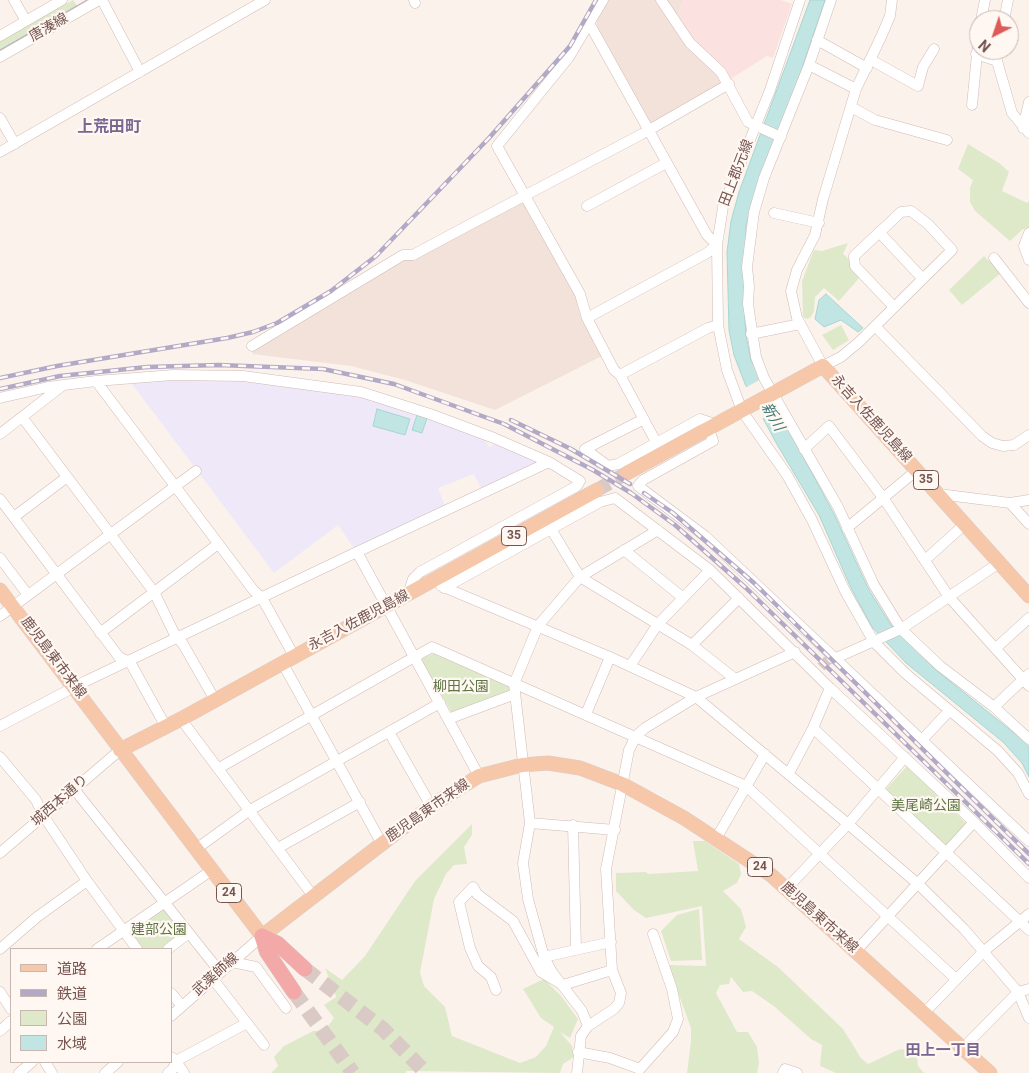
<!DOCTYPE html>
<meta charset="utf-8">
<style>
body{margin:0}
#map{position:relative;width:1029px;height:1073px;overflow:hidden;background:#fcf2ec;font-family:Roboto,"Noto Sans JP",sans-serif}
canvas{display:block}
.legend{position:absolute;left:10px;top:948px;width:162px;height:115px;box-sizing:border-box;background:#fef7f2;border:1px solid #c8b6b1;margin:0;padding:6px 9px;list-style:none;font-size:15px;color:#76544f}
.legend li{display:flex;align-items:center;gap:10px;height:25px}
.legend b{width:25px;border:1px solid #c8b6b1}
.north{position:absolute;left:969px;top:10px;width:50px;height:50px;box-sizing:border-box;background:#fef7f2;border:1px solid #c8b6b1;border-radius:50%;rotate:221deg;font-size:14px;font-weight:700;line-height:20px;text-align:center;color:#76544f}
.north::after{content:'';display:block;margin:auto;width:18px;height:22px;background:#de595a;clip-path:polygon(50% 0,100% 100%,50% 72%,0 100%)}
</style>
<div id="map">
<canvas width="1029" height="1073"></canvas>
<ul class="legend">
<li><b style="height:6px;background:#f6c7a9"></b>道路</li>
<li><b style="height:6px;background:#b2a9c6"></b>鉄道</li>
<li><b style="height:14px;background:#dee9ca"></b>公園</li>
<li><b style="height:14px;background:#c0e5e2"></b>水域</li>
</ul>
<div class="north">N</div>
</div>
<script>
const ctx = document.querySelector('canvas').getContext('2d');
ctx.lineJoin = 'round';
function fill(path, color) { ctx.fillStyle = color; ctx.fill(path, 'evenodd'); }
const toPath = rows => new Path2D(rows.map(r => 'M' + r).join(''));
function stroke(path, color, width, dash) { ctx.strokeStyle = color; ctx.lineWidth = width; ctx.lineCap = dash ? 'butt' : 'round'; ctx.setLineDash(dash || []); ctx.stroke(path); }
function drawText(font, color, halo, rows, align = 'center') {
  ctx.font = font + ' Roboto,"Noto Sans JP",sans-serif'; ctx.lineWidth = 4.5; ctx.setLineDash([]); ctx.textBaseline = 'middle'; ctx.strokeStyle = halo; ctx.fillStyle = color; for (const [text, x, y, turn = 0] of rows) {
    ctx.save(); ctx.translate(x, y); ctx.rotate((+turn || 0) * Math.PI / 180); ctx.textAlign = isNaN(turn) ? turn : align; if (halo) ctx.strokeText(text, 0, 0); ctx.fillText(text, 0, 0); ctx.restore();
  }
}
const residential = toPath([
 [607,0,658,0,675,30,715,72,723,85,652,123,649,121,597,26,597,19],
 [665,0,683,0,676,21],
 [523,200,575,295,581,318,602,356,495,410,405,380,351,366,252,354,256,342,401,258,409,260]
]);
const commercial = toPath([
 [683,0,781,0,792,4,773,58,767,56,729,80,676,21]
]);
const education = toPath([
 [244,379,362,397,483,436,489,447,499,442,536,459,537,463,481,489,474,474,438,488,445,506,354,548,338,525,274,573,129,380]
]);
const green = toPath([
 [73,0,78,7,0,52,0,41],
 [968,144,999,163,1009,172,1002,191,1027,203,1029,201,1029,228,1023,229,1010,241,975,211,970,202,970,188,973,180,958,169],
 [848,243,843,254,850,260,850,268,860,277,839,301,824,288,815,297,814,311,811,317,807,319,803,317,802,281,814,250,822,251],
 [984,256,1001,273,962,305,949,290],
 [841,325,849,340,833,350,822,335],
 [435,653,509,684,511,691,452,713,420,659],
 [907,766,967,824,945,846,886,789],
 [472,824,472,835,464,847,467,864,454,865,446,874,434,899,420,973,424,986,445,1007,452,1036,520,1063,536,1057,546,1046,554,1027,541,1018,523,989,544,979,561,996,578,1019,570,1038,560,1032,572,1046,574,1057,563,1064,560,1073,406,1071,406,1073,271,1073,278,1066,274,1057,284,1046,313,1031,325,1030,334,1018,324,1005,336,997,325,968,342,980,365,956,415,881],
 [693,841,705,841,739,864,741,874,737,883,723,891,741,909,746,927,739,939,778,967,843,1029,861,1058,868,1064,900,1049,916,1051,918,1066,924,1073,836,1073,820,1066,822,1045,811,1039,775,1007,752,991,743,992,731,977,729,984,720,985,716,993,737,1032,748,1032,757,1047,759,1063,757,1073,687,1073,691,1041,691,1028,668,965,706,966,702,906,646,918,634,910,616,891,616,873,646,872,648,874,698,871],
 [165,906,184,932,161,949,143,949,129,932],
 [699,909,702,960,671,961,661,931,677,915]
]);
const water = toPath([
 [810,0,825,0,795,89,760,178,746,225,744,306,746,336,751,360,834,514,869,590,891,625,936,670,1024,741,1029,747,1029,777,1022,763,1003,742,906,663,872,627,851,588,819,515,775,441,745,384,734,355,729,330,727,252,731,221,739,192,810,0],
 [826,294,863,328,858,332,841,320,824,327,815,319,819,300,826,294],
 [377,409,410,419,405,435,373,426,377,409],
 [417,415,427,418,422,433,412,430,417,415]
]);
const pier = toPath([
 [761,379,777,410,761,419,745,388]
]);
const minorTunnel = toPath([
 [821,667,831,657]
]);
const majorTunnel = toPath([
 [597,490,627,473]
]);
const highwayTunnel = toPath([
 [305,969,383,1029,426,1073],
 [294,992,353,1073]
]);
const minor = toPath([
 [14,0,26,21],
 [102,0,140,72],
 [414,0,415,3],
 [661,0,690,43,721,72,748,122,781,137],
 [800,0,770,90,723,207,717,245,718,325,727,370,742,411,787,475,812,520,845,591,874,642,905,673,998,751,1018,773,1029,794],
 [831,0,809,65,764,178,754,212,747,267,749,286,748,304,756,357,764,378,838,507,874,585,901,629,940,666,994,707,1029,739],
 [892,0,890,16,881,37,856,89,823,199,815,235,797,270,791,291,797,318,823,366,841,357,859,342,952,250,928,224,911,211,901,212,854,256,855,266,894,307],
 [981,20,985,0],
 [1004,20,1008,0],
 [589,23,707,235,717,245],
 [0,36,62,0],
 [817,40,867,68],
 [976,54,997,61,1012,113,1029,133],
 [0,57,99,0],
 [871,60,918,86,923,67,934,49],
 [809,65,856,89],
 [972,105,979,34],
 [851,107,875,120,947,140],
 [0,118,15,144],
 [1023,128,1029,102],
 [0,152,265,0],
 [587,206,666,163],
 [774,213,819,223],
 [879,232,923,279],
 [1029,233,1024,246,1029,260],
 [994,258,1029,303],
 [587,318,580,294,497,146,569,57,603,0],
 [875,326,982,436,992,443,1003,446,1014,445,1029,435],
 [751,334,800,324],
 [252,346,403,255,413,255,467,226,642,134,729,84],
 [620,375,708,328,718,325],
 [96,381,254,591,262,598,294,656],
 [0,398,48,387,96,381,173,375,243,376,361,392,430,414,494,438,549,462,580,481,577,486,420,572,413,579,408,594],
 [22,417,154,592,174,633,183,644,215,700],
 [644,419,585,449,608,466,618,464,700,419,717,425],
 [709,429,713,441,643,480,638,486,705,536,1029,841],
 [0,434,62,386],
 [656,442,620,375,614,370,587,318,707,253,717,245],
 [804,449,829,426,884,499,949,597,1029,686],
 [939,494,1010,503,1029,500],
 [0,499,119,657,130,662,166,727],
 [1010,503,1029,524],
 [14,517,67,477],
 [847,528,917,470],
 [551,529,580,577,692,645,734,678],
 [624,550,682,597],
 [357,552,549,462],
 [0,558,28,595],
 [925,560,965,524],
 [441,586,610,657,696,697,848,824,918,884,964,929,1018,992,1029,1018],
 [444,588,600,502,615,498,710,570,830,688,974,822,1029,878],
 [0,616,196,471],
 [100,633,218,544],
 [692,645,739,598],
 [996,648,1029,618],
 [832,658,836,658,901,629,999,563],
 [282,662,382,844],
 [630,666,658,624,710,570],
 [994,707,1029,674],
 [586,714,610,657],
 [181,719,313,896],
 [448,719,515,694],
 [0,726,86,681,357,552,479,776],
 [813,728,1029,930],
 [389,732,431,806],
 [922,740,949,711],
 [0,757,36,800,43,815,87,881,137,949],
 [219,768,432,647,746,786,956,979],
 [789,773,813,728,830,688],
 [74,789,220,972],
 [530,823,615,830],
 [573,825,576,949],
 [717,837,765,754],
 [278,848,360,802],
 [196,849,250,810,440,703],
 [0,853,120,750],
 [787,888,848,824,905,757],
 [0,949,37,917,87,881],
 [97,949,212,870],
 [168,949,189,933],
 [856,951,974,822],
 [544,957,611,942],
 [232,962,256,967,286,1008],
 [213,979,264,1045],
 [496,990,491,977,478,966,470,948,459,902,473,887,477,894,513,921,541,972,563,985,612,970],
 [0,992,11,1009],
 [171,993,182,1006],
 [924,1013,983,952,1029,914],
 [171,1016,262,936],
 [588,1026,582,1011,552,972,544,957,528,899,523,863,530,823,514,684,538,626,580,577,658,530],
 [0,1031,11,1021],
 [963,1048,1018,992,1029,989],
 [578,1052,610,1058,640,1069,673,1032,678,1019,672,989,653,934],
 [45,1062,52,1073],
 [19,1073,32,1062],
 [105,1073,118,1062],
 [168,1073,173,1069,176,1061,173,1058],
 [184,1073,176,1061,247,1023],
 [577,1073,581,1036,588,1026,614,1009,619,1003,621,993,612,970,606,869,629,750,636,736,645,728,696,697,795,652],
 [783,1073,785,1069,797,1073]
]);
const major = toPath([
 [627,473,823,366,1029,596],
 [0,590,262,936,431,806,479,776,522,765,548,763,580,768,622,784,684,818,771,875,990,1073],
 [120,750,181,719,597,490]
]);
const highway = toPath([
 [262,936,267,952,294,992],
 [262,936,278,944,305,969]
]);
const tram = toPath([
 [0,50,87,0]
]);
const rail = toPath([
 [0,378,57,366,227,338,253,332,277,323,331,291,376,256,489,138,570,46,596,0],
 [0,389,60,376,147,367,219,365,323,369,394,384,504,424,593,470,631,493,675,525,746,588,1029,864],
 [511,420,571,449,630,484],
 [644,493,673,513,754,583,1029,854]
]);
const shields = [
 [926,480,25],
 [514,536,25],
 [760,867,25],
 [229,893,25]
];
const shieldNames = [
 ["35",926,480],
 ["35",514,536],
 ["24",760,867],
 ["24",229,893]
];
const streetNames = [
 ["唐湊線",49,28,-30],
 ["田上郡元線",737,173,-69],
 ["永吉入佐鹿児島線",871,419,48],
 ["永吉入佐鹿児島線",359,621,-28],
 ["鹿児島東市来線",53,658,53],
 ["城西本通り",60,801,-41],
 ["鹿児島東市来線",428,811,-35],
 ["鹿児島東市来線",819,918,42],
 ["武薬師線",216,975,-42]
];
const parkNames = [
 ["柳田公園",461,687],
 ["美尾崎公園",926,806],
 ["建部公園",159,930]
];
const waterNames = [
 ["新川",772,417,60]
];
const neighbourhoodNames = [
 ["田上一丁目",943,1051]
];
const quarterNames = [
 ["上荒田町",109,128]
];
fill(residential, '#f3e2da');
fill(commercial, '#fbe2e0');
fill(education, '#efe8f9');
fill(green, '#dee9ca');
fill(water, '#c0e5e2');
stroke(water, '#a7d6d3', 1);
fill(pier, '#fcf2ec');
stroke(minorTunnel, '#dacac5', 10, [10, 5]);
stroke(majorTunnel, '#dacac5', 14, [14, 7]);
stroke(highwayTunnel, '#dacac5', 15, [15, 8]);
stroke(minor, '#d0bab4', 11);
stroke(major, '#d9cfce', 15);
stroke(highway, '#d9cfce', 16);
stroke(minor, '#fff', 10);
stroke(major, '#f6c7a9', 14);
stroke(highway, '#f2a9a7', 15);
stroke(tram, '#b2a9c6', 1);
stroke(rail, '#b2a9c6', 4.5);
stroke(rail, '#fef7f2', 2.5, [8]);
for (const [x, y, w] of shields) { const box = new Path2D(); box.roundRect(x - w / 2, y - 9.5, w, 19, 4); ctx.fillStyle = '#fef7f2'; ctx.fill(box); stroke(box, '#76544f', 1); }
drawText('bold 12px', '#76544f', null, shieldNames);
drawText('14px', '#76544f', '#fef7f2', streetNames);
drawText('14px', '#5e7544', '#fef7f2', parkNames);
drawText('italic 15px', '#437a76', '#fef7f2', waterNames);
drawText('bold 15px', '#7a6791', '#fef7f2', neighbourhoodNames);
drawText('bold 16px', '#7a6791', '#fef7f2', quarterNames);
</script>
